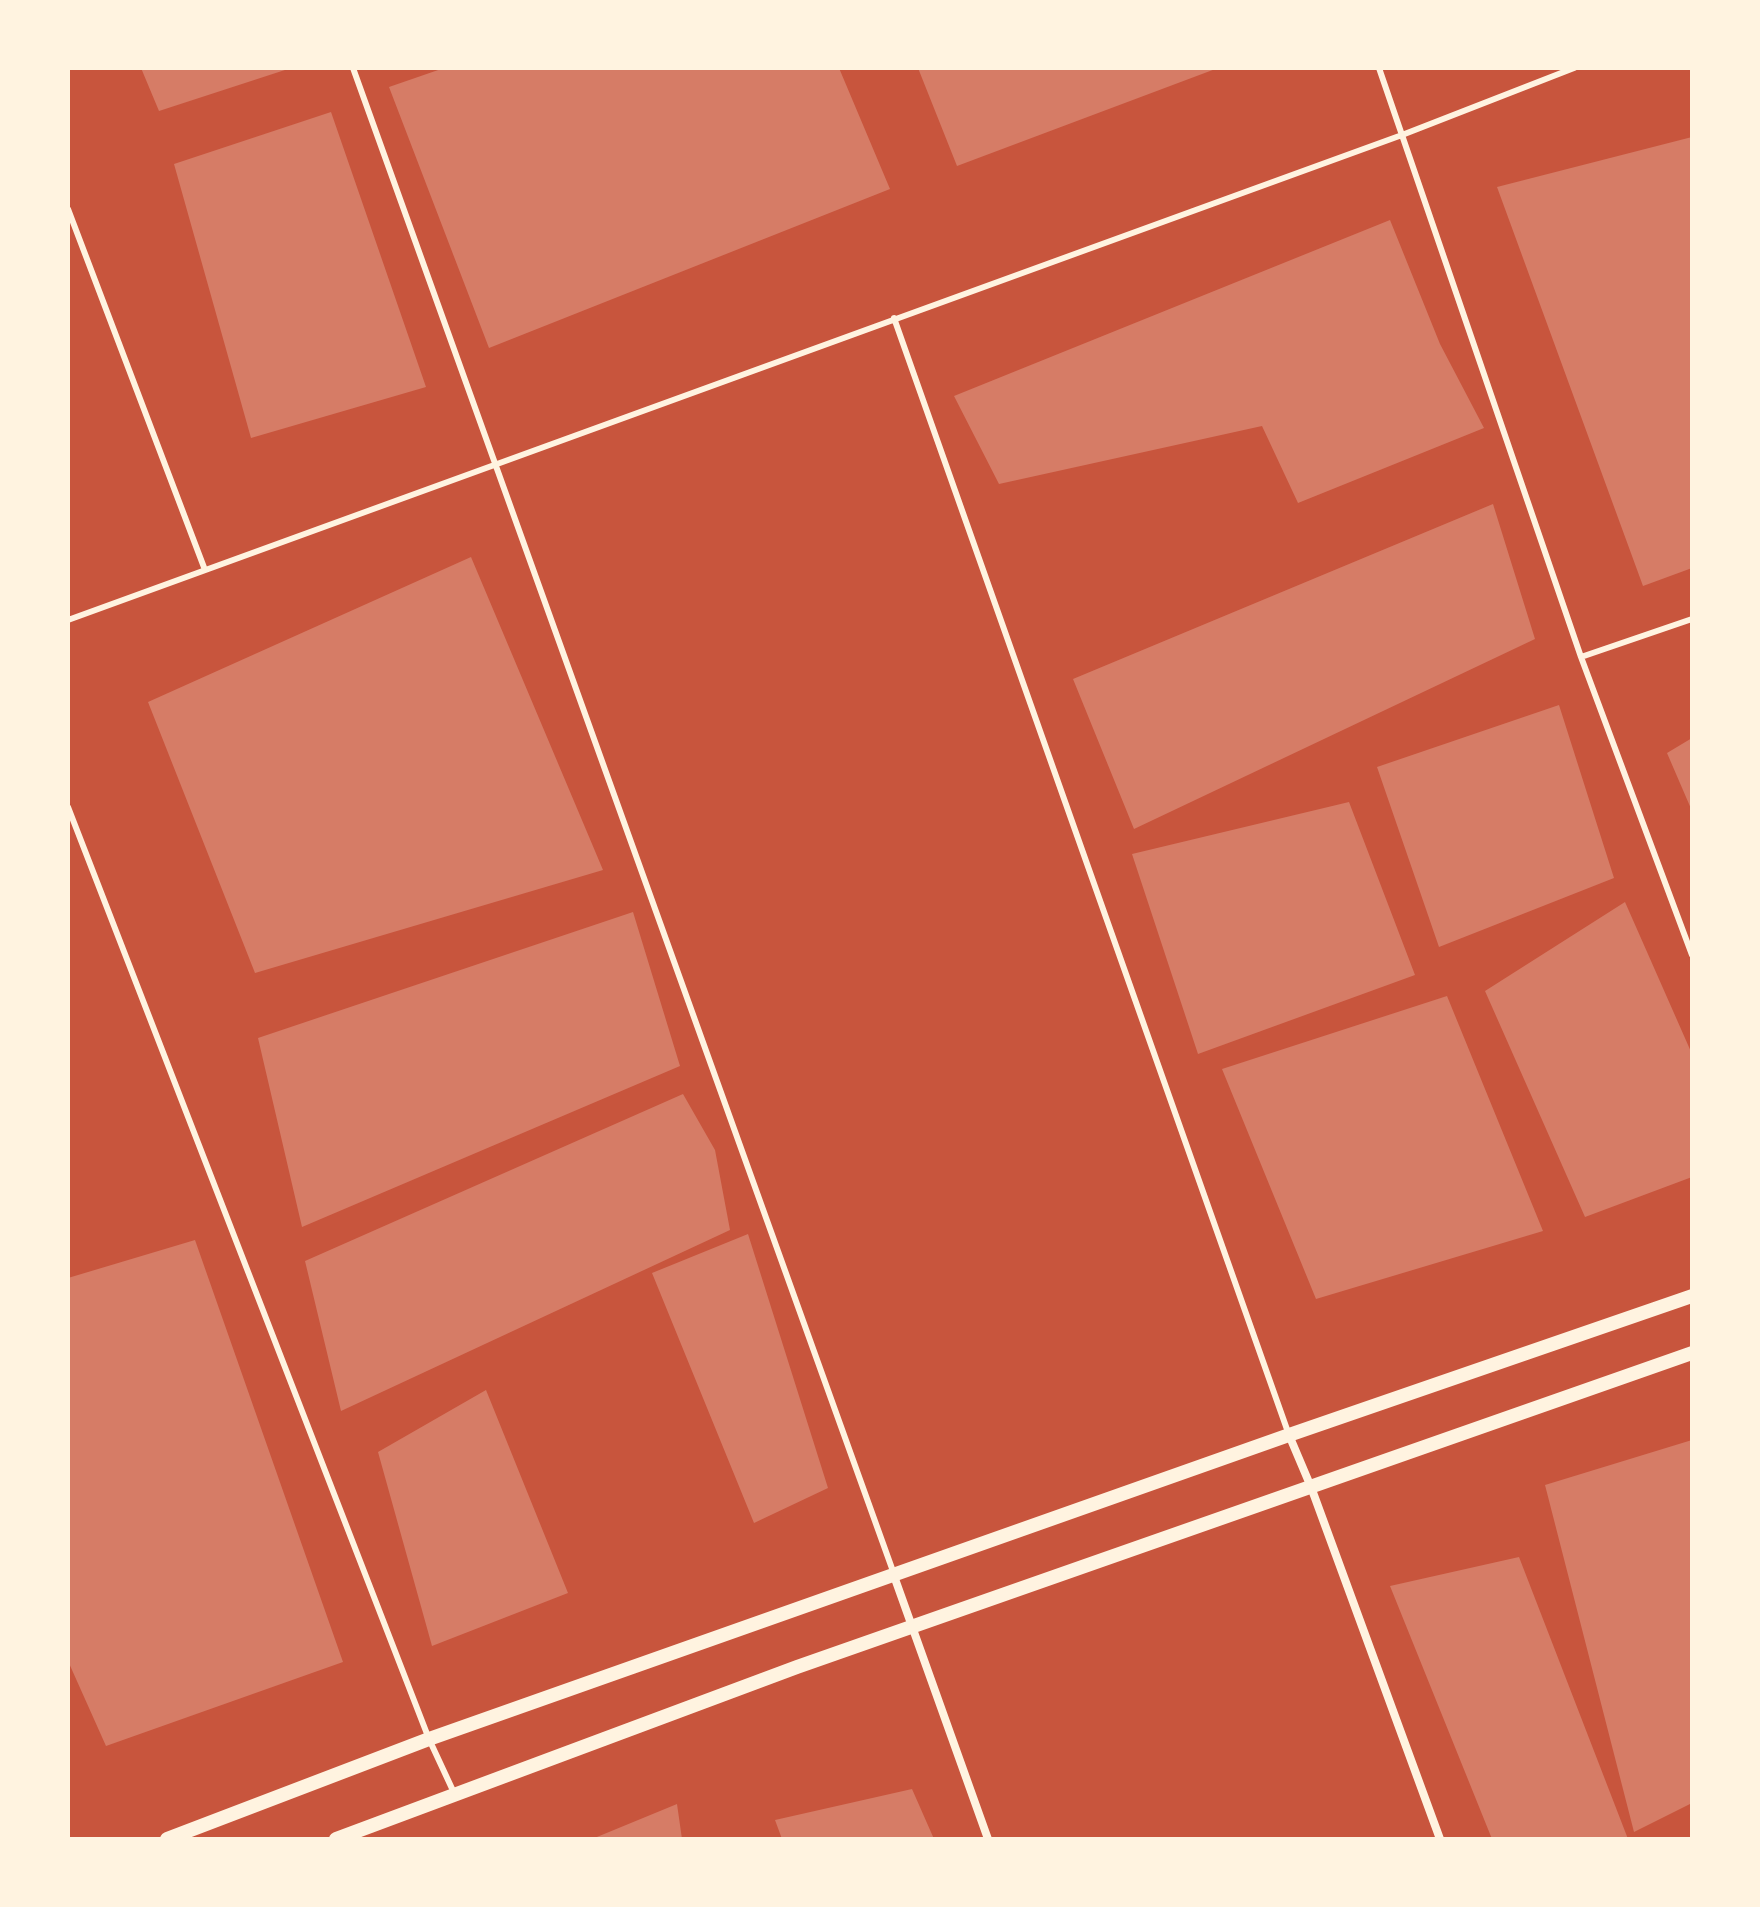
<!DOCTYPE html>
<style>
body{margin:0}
#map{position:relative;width:1760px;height:1907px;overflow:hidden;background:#c8553d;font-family:Poppins,sans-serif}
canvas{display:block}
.frame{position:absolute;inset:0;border:70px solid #fff3e0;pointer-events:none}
</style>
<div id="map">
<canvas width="1760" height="1907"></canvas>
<div class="frame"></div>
</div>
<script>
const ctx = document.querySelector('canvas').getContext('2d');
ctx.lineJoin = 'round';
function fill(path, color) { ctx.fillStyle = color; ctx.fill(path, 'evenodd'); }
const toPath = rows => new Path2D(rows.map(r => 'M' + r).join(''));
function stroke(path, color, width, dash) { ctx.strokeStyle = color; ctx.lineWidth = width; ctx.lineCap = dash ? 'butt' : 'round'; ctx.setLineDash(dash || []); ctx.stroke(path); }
const building = toPath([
 [141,68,288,68,288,69,159,111],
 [444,68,839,68,890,189,489,348,389,87],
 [918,68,1218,68,957,166],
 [331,112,426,387,251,438,174,164],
 [1692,137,1692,568,1643,586,1497,187],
 [1390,220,1440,344,1484,428,1298,503,1262,426,999,484,954,396],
 [1493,504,1535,639,1134,829,1073,679],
 [471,557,603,870,255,973,148,702],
 [1559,705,1614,878,1439,947,1377,767],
 [1692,738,1692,811,1667,753],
 [1349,802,1415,975,1198,1054,1132,854],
 [1625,902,1692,1054,1692,1177,1585,1217,1485,991],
 [633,912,680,1066,302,1227,258,1038],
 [1447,996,1543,1231,1316,1299,1222,1069],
 [683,1094,715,1150,730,1230,341,1411,305,1261],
 [748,1234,828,1488,754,1523,652,1273],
 [195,1240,343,1662,106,1746,68,1661,68,1278],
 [486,1390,568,1593,432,1646,378,1452],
 [1692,1440,1692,1803,1634,1832,1545,1485],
 [1519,1557,1628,1839,1492,1839,1390,1586],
 [912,1789,934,1839,782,1839,775,1820],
 [677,1804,682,1839,592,1839]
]);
const service = toPath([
 [353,68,894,1574],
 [1379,68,1581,657,1692,955],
 [68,209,205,570],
 [894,318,1289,1435],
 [68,620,1402,135,1574,68],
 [1581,657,1692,619],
 [68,807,429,1739,455,1795]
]);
const minor = toPath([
 [1289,1435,1311,1487,1440,1839],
 [894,1576,988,1839]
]);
const tertiary = toPath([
 [167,1839,429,1739,1289,1435,1692,1296],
 [336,1839,797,1667,1692,1353]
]);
fill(building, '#d67c66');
stroke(service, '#fff3e0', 6);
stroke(minor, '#fff3e0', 8);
stroke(tertiary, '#fff3e0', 14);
</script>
